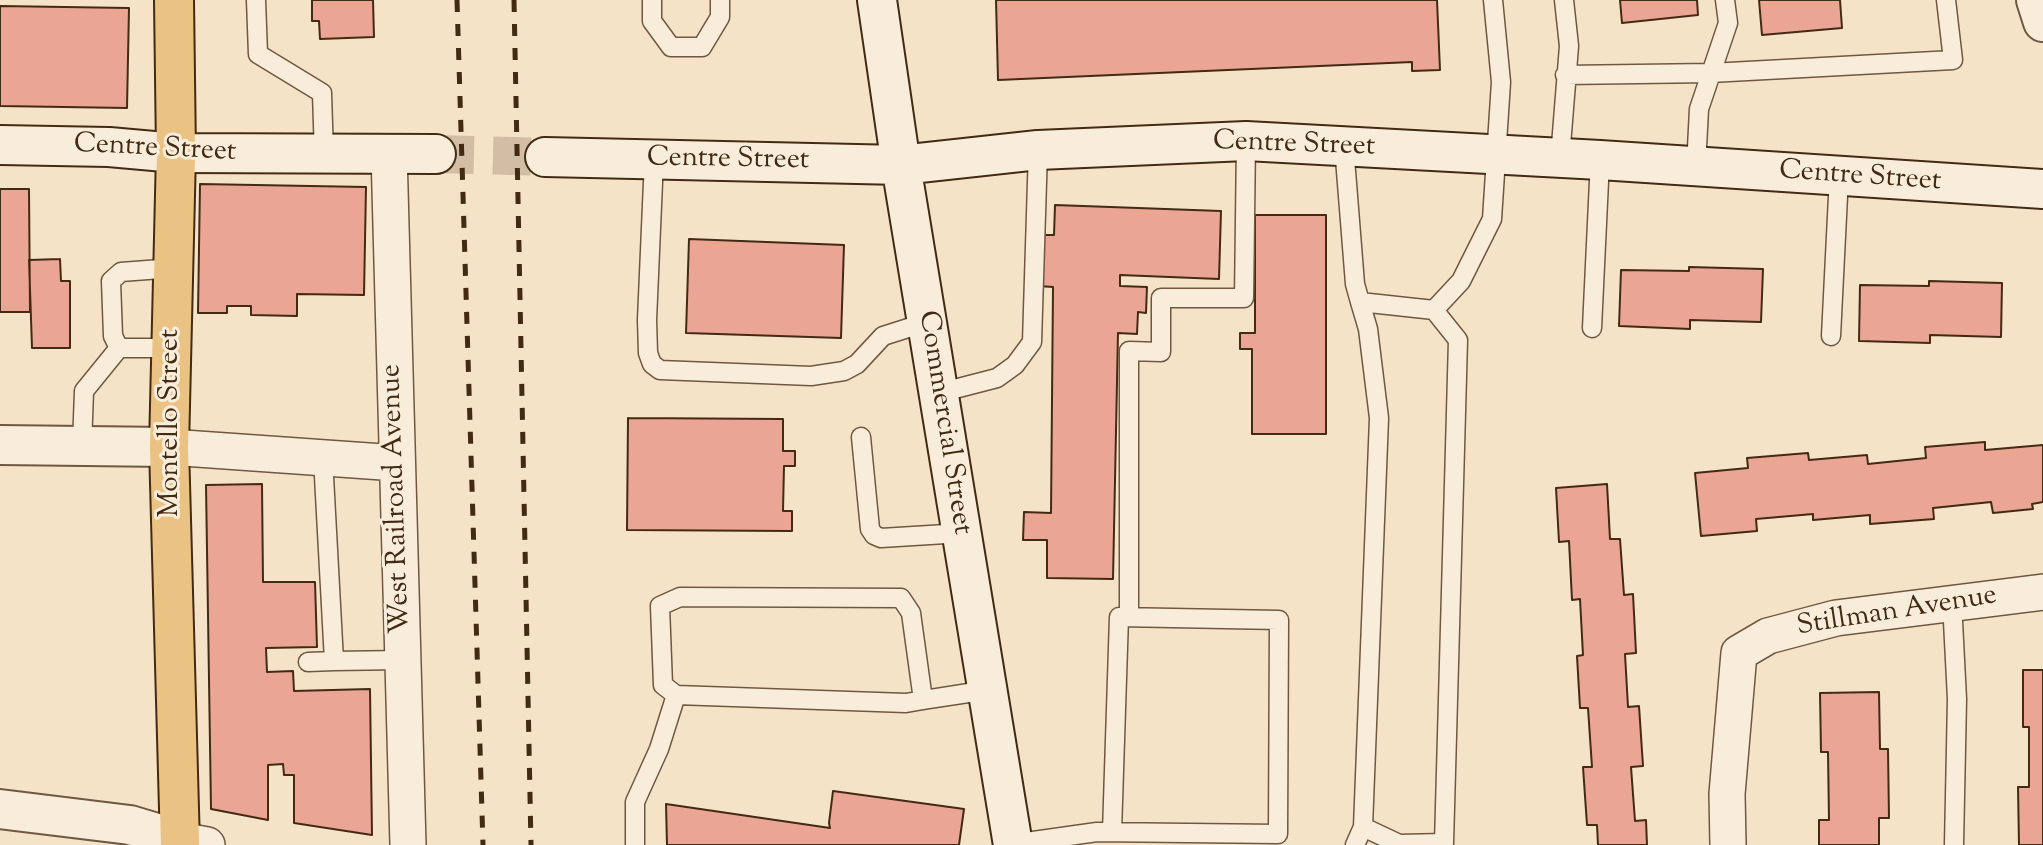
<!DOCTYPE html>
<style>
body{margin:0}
canvas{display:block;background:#f5e3c8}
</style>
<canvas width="2043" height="845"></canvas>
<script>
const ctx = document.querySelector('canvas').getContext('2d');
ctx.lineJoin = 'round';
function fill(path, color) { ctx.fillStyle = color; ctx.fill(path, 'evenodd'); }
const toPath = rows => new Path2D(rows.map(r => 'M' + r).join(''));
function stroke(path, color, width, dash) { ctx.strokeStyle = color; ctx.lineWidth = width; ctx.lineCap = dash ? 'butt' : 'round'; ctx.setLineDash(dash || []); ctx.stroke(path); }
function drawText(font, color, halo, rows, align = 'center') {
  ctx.font = font + ' "Sorts Mill Goudy",serif'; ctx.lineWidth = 6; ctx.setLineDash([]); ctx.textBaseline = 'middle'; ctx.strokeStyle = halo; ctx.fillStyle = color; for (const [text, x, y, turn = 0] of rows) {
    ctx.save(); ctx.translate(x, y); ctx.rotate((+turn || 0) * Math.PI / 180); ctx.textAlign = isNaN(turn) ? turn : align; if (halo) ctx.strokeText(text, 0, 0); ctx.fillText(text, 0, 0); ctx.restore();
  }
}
const building = toPath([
 [312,0,373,0,374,37,320,39,319,21,312,21,312,0],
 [996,0,1437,0,1440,70,1412,71,1412,62,998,80,996,0],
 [1620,0,1697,0,1698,15,1622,23,1620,0],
 [1759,0,1840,0,1842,28,1762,35,1759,0],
 [0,6,129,8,127,108,0,106,0,6],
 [200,184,366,187,364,295,297,294,297,316,251,315,251,306,227,306,227,313,198,313,200,184],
 [0,189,29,189,30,312,0,312,0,189],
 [1055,205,1221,211,1219,279,1120,275,1120,286,1147,287,1146,313,1138,312,1137,334,1118,333,1113,579,1047,578,1047,540,1023,540,1024,512,1051,513,1053,287,1038,286,1037,235,1054,235,1055,205],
 [1255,215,1326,215,1326,434,1252,434,1252,349,1240,349,1240,333,1255,333,1255,215],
 [689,239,844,245,841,338,686,333,689,239],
 [60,259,61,281,70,281,70,348,32,348,29,260,60,259],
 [1689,267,1763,269,1761,322,1690,320,1690,329,1619,326,1621,270,1689,271,1689,267],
 [1929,281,2002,283,2001,337,1930,335,1930,343,1859,341,1860,285,1929,286,1929,281],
 [628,418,783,419,783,451,795,451,795,466,784,466,783,511,792,511,792,531,627,530,628,418],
 [1985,442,1985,450,2043,445,2043,502,2032,504,2033,509,1993,513,1991,502,1933,508,1934,519,1870,524,1870,515,1813,520,1813,514,1756,519,1757,531,1701,536,1695,473,1748,468,1747,458,1808,453,1809,460,1867,455,1868,464,1926,458,1925,447,1985,442],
 [262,484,263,582,315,582,317,647,266,648,267,672,293,671,294,691,370,689,372,835,294,823,294,775,284,775,283,764,268,765,268,820,211,809,206,485,262,484],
 [1607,484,1610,539,1620,539,1624,595,1633,594,1636,653,1625,654,1628,707,1639,706,1643,766,1631,767,1635,821,1646,820,1647,845,1598,845,1597,825,1587,825,1583,767,1592,767,1588,708,1580,708,1577,656,1583,655,1580,599,1572,600,1569,541,1559,542,1556,488,1607,484],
 [2023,670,2043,670,2043,845,2019,845,2018,787,2029,787,2029,727,2023,727,2023,670],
 [1879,692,1880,749,1888,749,1889,818,1879,818,1879,845,1819,845,1819,820,1829,820,1828,752,1821,752,1820,693,1879,692],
 [833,791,964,809,959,845,667,845,666,804,830,828,829,823,833,791]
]);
const secondaryTunnel = toPath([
 [436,154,545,157]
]);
const service = toPath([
 [256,0,258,54,322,93,324,156],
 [652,0,652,21,671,47,702,47,720,17,720,0],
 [1565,75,1710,73,1953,60,1946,0],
 [1344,146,1355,284,1360,302,1368,329,1379,418,1363,827,1399,844,1444,843,1458,340,1434,310,1360,302],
 [1560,158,1569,46,1564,0],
 [654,159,647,320,648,353,652,364,660,370,811,376,844,371,857,364,883,336,927,322],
 [1696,167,1699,109,1728,23,1725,0],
 [1434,310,1461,281,1492,219,1501,82,1493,0],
 [1592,328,1600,160],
 [1831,336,1839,176],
 [171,348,119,348,113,336,111,281,121,272,174,268],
 [939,393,997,378,1015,365,1032,342,1038,150],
 [861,437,870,529,874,535,881,538,962,533],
 [82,446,84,391,119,348],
 [1952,602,1957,699,1954,845],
 [1129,617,1129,351,1161,352,1161,298,1244,298,1246,141],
 [334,661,402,660],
 [308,662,334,661,323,458],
 [923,700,911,613,901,598,680,597,660,606,663,685,676,695,906,703,923,700,988,690],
 [1012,844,1097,832,1278,834,1279,620,1119,617,1112,832],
 [635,845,635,802,659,749,676,695],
 [1355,845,1363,827]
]);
const minor = toPath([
 [389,153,408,845],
 [169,447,397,463],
 [180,840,207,845],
 [1728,845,1727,794,1739,653,1768,636,1836,618,2043,592]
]);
const tertiary = toPath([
 [2036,0,2043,22],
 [0,445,169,447],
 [0,809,130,825,180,840]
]);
const secondary = toPath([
 [877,0,901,165,1013,845],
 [0,145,109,147,176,153,436,154],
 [545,157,901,165,1038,150,1246,141,1600,160,2043,189]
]);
const primary = toPath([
 [174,0,176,153,169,447,180,845]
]);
const rail = toPath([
 [457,0,483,845],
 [514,0,531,845]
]);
const streetNames = [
 ["Centre Street",1294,146,2],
 ["Centre Street",155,150,3],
 ["Centre Street",728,161,1],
 ["Centre Street",1860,178,4],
 ["Montello Street",172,423,-90],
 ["Commercial Street",943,423,81],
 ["West Railroad Avenue",398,499,-92],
 ["Stillman Avenue",1897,613,-9]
];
fill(building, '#eaa595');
stroke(building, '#432a13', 2);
stroke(secondaryTunnel, '#d1bea4', 38, [38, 19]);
stroke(service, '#705840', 21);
stroke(minor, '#705840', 38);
stroke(tertiary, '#705840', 42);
stroke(secondary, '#432a13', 42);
stroke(primary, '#432a13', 42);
stroke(service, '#f8eddb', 18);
stroke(minor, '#f8eddb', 35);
stroke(tertiary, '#f8eddb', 38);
stroke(secondary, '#f8eddb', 38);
stroke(primary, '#eac284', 38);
stroke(rail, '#432a13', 5, [12, 12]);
drawText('28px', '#432a13', '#f8eddb', streetNames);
</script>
